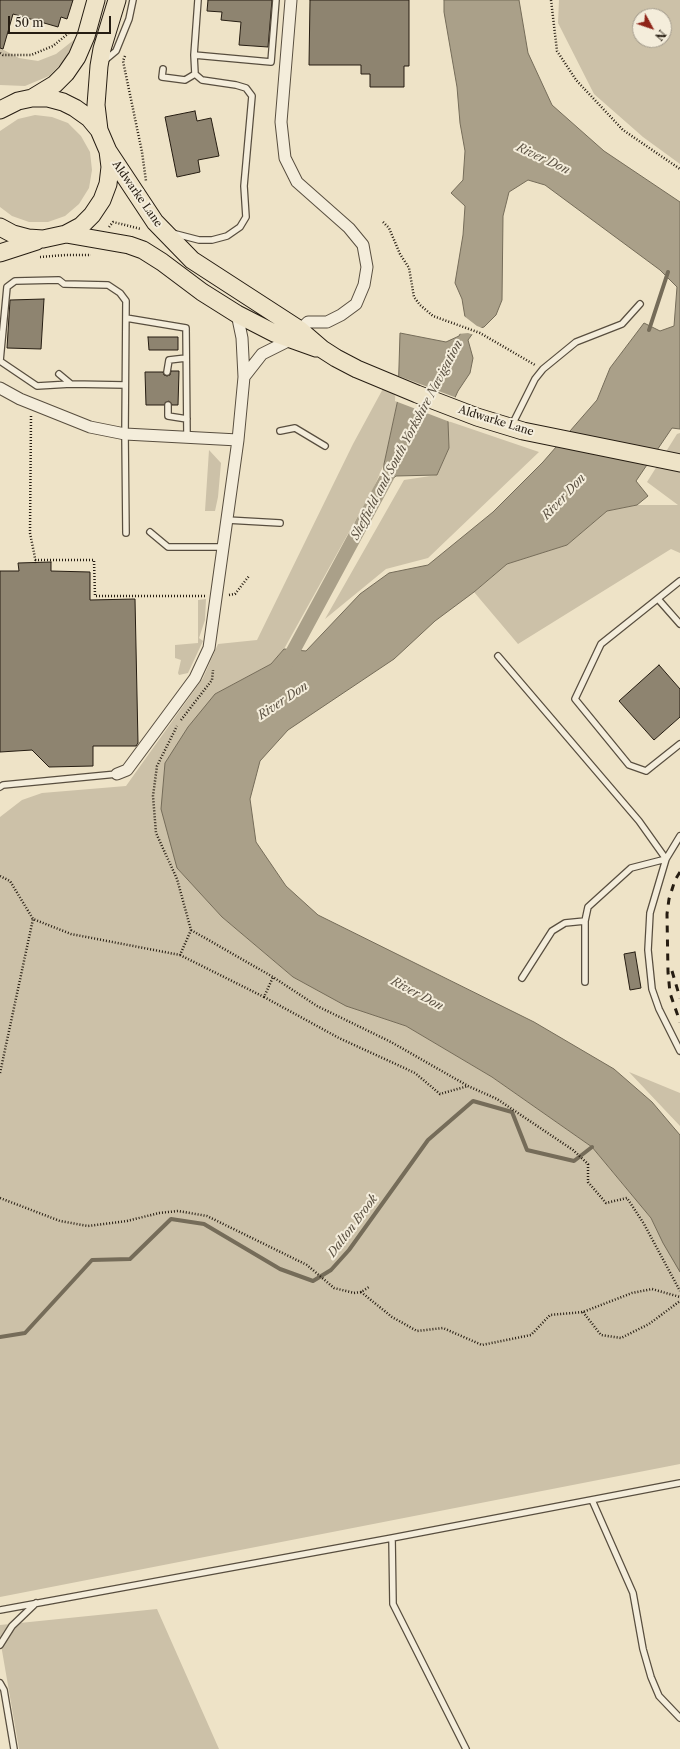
<!DOCTYPE html>
<style>
body{margin:0}
#map{position:relative;width:680px;height:1749px;overflow:hidden;background:#eee3c7;font-family:"Libre Caslon Text",serif}
canvas{display:block}
.north{position:absolute;left:632px;top:8px;width:40px;height:40px;box-sizing:border-box;background:#f4eddb;border:1px solid #a29a8b;border-radius:50%;rotate:130deg;font-size:11px;font-weight:700;line-height:16px;text-align:center;color:#261d12}
.north::after{content:'';display:block;margin:auto;width:14px;height:18px;background:#8f2418;clip-path:polygon(50% 0,100% 100%,50% 72%,0 100%)}
.scale{position:absolute;left:8px;top:16px;width:103px;height:18px;box-sizing:border-box;border:2px solid #261d12;border-top:0;padding-left:5px;font-size:12px;line-height:14px;white-space:nowrap;color:#261d12;-webkit-text-stroke:3px #f4eddb;paint-order:stroke}
</style>
<div id="map">
<canvas width="680" height="1749"></canvas>
<div class="north">N</div>
<div class="scale">50 m</div>
</div>
<script>
const ctx = document.querySelector('canvas').getContext('2d');
ctx.lineJoin = 'round';
function fill(path, color) { ctx.fillStyle = color; ctx.fill(path, 'evenodd'); }
const toPath = rows => new Path2D(rows.map(r => 'M' + r).join(''));
function stroke(path, color, width, dash) { ctx.strokeStyle = color; ctx.lineWidth = width; ctx.lineCap = dash ? 'butt' : 'round'; ctx.setLineDash(dash || []); ctx.stroke(path); }
function drawText(font, color, halo, rows, align = 'center') {
  ctx.font = font + ' "Libre Caslon Text",serif'; ctx.lineWidth = 4; ctx.setLineDash([]); ctx.textBaseline = 'middle'; ctx.strokeStyle = halo; ctx.fillStyle = color; for (const [text, x, y, turn = 0] of rows) {
    ctx.save(); ctx.translate(x, y); ctx.rotate((+turn || 0) * Math.PI / 180); ctx.textAlign = isNaN(turn) ? turn : align; if (halo) ctx.strokeText(text, 0, 0); ctx.fillText(text, 0, 0); ctx.restore();
  }
}
const green = toPath([
 [559,0,680,0,680,164,643,137,594,94,558,23],
 [640,16,664,16,664,40,640,40],
 [75,39,65,60,49,76,25,86,0,85,0,48,19,58,38,61,56,54],
 [35,115,52,117,68,123,81,136,90,152,92,170,89,188,79,204,65,216,48,222,29,222,12,216,0,207,0,131,18,119],
 [385,385,398,399,384,464,374,487,284,649,271,664,215,694,177,868,222,917,293,977,345,1005,406,1026,492,1077,592,1147,651,1218,680,1269,680,1464,0,1597,0,817,22,800,42,793,126,786,203,678,218,644,257,640,353,444],
 [448,421,539,452,428,558,386,569,325,619,404,480,437,475,449,448],
 [680,433,680,553,671,549,518,644,474,592,507,564,567,545,607,511,637,505,678,505,647,482,677,434],
 [209,450,221,463,218,497,215,511,205,511],
 [206,599,205,620,199,638,203,641,188,673,179,675,178,673,181,660,175,658,175,645,198,643,198,600],
 [629,1072,680,1093,680,1126],
 [157,1609,219,1749,19,1749,0,1639,0,1625]
]);
const water = toPath([
 [444,0,519,0,528,53,552,105,604,151,680,202,680,429,672,428,636,481,648,496,637,505,607,511,567,545,507,564,474,592,435,621,394,659,288,730,260,761,250,799,256,842,286,886,318,915,534,1022,614,1069,652,1102,680,1135,680,1272,663,1243,651,1218,592,1147,492,1077,406,1026,346,1006,293,977,222,917,177,868,161,809,165,763,188,727,215,694,271,664,284,649,306,651,360,594,389,573,428,565,493,512,543,462,597,400,610,368,644,323,660,331,674,326,677,287,660,270,545,185,528,180,509,192,503,216,502,300,496,315,484,327,476,329,468,340,473,358,470,373,458,391,446,417,448,421,449,448,437,475,396,476,389,483,383,479,384,464,398,399,400,333,446,342,459,336,466,323,462,299,455,283,463,235,465,206,451,193,463,180,465,151,460,123,457,87,444,12,444,0]
]);
const pier = toPath([
 [464,316,477,326,485,329,477,330,474,335,468,333,458,334,464,322],
 [396,375,457,398,448,417,450,422,395,401]
]);
const stream = toPath([
 [649,330,668,272],
 [0,1337,25,1333,92,1260,130,1259,171,1219,204,1224,280,1269,313,1281,331,1270,349,1250,428,1140,473,1101,512,1112,527,1150,574,1161,592,1147]
]);
const canal = toPath([
 [285,666,394,464]
]);
const building = toPath([
 [0,0,73,0,67,19,61,17,58,27,13,14,3,49,0,48,0,0],
 [208,0,272,0,268,47,239,45,241,22,221,20,222,12,207,11,208,0],
 [310,0,409,0,409,66,404,66,404,87,370,87,370,74,361,74,361,65,309,65,310,0],
 [195,111,197,121,211,118,219,156,198,160,200,172,177,177,165,117,195,111],
 [44,299,41,349,7,348,10,300,44,299],
 [148,337,178,337,178,350,149,350,148,337],
 [171,371,179,371,178,405,172,405,170,402,168,401,164,405,146,405,145,372,163,372,164,375,167,376,170,375,171,371],
 [51,562,51,571,90,572,90,600,135,599,138,743,136,746,93,746,93,766,49,767,32,750,0,752,0,571,19,571,18,563,51,562],
 [659,665,680,689,680,717,654,740,619,701,659,665],
 [635,952,641,988,630,990,624,954,635,952]
]);
const path = toPath([
 [551,0,557,51,576,80,623,130,680,169],
 [0,53,3,55,31,55,53,46,70,32],
 [125,56,123,61,142,152,146,181],
 [383,222,389,228,400,254,409,268,414,297,420,305,433,316,480,333,535,365],
 [109,227,113,222,141,229],
 [40,257,66,255,91,255],
 [31,416,30,533,36,563],
 [35,560,94,560,95,596,206,596],
 [229,595,235,594,249,576],
 [181,720,212,680,213,670],
 [0,876,10,881,33,919,71,934,180,955,191,930,177,879,156,833,153,796,157,766,177,726],
 [191,930,273,977,317,1006,391,1042,468,1086,497,1099,573,1150,588,1164,588,1182,606,1203,627,1198,644,1224,680,1291],
 [180,955,264,997,273,977],
 [264,997,339,1038,415,1073,440,1094,468,1086],
 [0,1073,33,919],
 [0,1198,60,1221,88,1226,127,1221,159,1213,178,1211,207,1216,307,1265,334,1288,354,1293,361,1292,369,1287],
 [361,1292,392,1317,417,1331,443,1328,482,1345,531,1335,550,1315,583,1312,632,1293,652,1289,680,1297],
 [583,1312,601,1335,621,1338,649,1324,680,1301]
]);
const service = toPath([
 [194,55,271,62,276,0],
 [104,61,116,51,129,19,133,0],
 [163,69,162,77,185,80,195,74],
 [172,233,199,240,212,240,227,236,240,227,246,217,244,186,252,96,246,88,236,85,202,80,195,74,194,55,198,0],
 [126,318,186,328,187,437],
 [167,372,169,360,186,358],
 [59,374,71,384,125,385],
 [71,384,37,386,0,361,7,287,15,281,59,280,64,284,108,285,120,293,126,301,125,434,126,533],
 [168,405,168,416,187,419],
 [512,425,535,379,543,369,576,342,622,324,640,304],
 [280,431,295,428,325,446],
 [227,520,280,523],
 [150,532,168,547,223,547],
 [680,581,601,644,575,699,629,765,646,771,680,744],
 [658,599,680,624],
 [498,656,639,821,666,859,631,868,588,907,585,921,585,982],
 [0,787,3,785,117,774],
 [680,836,666,859,650,913,648,950,652,989,659,1009,680,1051],
 [522,978,552,931,565,923,585,921],
 [592,1500,633,1593,643,1649,651,1677,659,1696,680,1718],
 [392,1538,393,1604,466,1749],
 [0,1610,392,1538,680,1483],
 [0,1645,12,1626,36,1603],
 [0,1683,4,1690,14,1749]
]);
const minor = toPath([
 [291,0,281,122,285,158,297,182,349,228,363,245,367,267,364,285,356,304,341,315,327,322,308,322,300,330],
 [237,314,242,338,244,377,262,354,290,340],
 [0,388,20,399,90,427,125,434,238,440],
 [117,774,127,770,195,678,209,648,238,440,244,377]
]);
const primary = toPath([
 [32,98,55,84,66,73,77,57,86,36,96,0],
 [0,110,18,101,32,98,48,98,63,102,75,108,89,118,99,130,108,151,110,167,108,184,102,200,92,215,81,226,66,234,43,239,28,238,13,234,0,227],
 [99,130,96,105,99,66,102,49,117,0],
 [108,151,155,222,192,260,300,330,322,349,336,358,357,369,417,394,477,417,523,431,680,463],
 [66,234,129,245,143,250,162,262,202,292,237,314,274,333,316,348],
 [0,253,37,241]
]);
const rail = toPath([
 [680,872,675,880,669,899,667,914,668,972,670,993,680,1022],
 [672,971,680,998]
]);
const streetNames = [
 ["Aldwarke Lane",137,194,55],
 ["Aldwarke Lane",496,421,17]
];
const waterNames = [
 ["River Don",543,159,25],
 ["Sheffield and South Yorkshire Navigation",407,440,-62],
 ["River Don",564,497,-47],
 ["River Don",283,701,-34],
 ["River Don",417,994,28],
 ["Dalton Brook",353,1226,-53]
];
fill(green, '#ccc1a8');
fill(water, '#aaa089');
stroke(water, '#756c59', 1);
fill(pier, '#eee3c7');
stroke(stream, '#756c59', 4);
stroke(canal, '#aaa089', 14);
fill(building, '#8e8470');
stroke(building, '#261d12', 1);
stroke(service, '#584e3f', 8);
stroke(minor, '#584e3f', 13);
stroke(primary, '#261d12', 19);
stroke(path, '#261d12', 2.5, [1, 2]);
stroke(service, '#f4eddb', 5.5);
stroke(minor, '#f4eddb', 11);
stroke(primary, '#eee3c7', 17);
stroke(rail, '#261d12', 3, [7, 7]);
drawText('11px', '#261d12', '#f4eddb', streetNames);
drawText('italic 12px', '#5b5142', '#f4eddb', waterNames);
</script>
